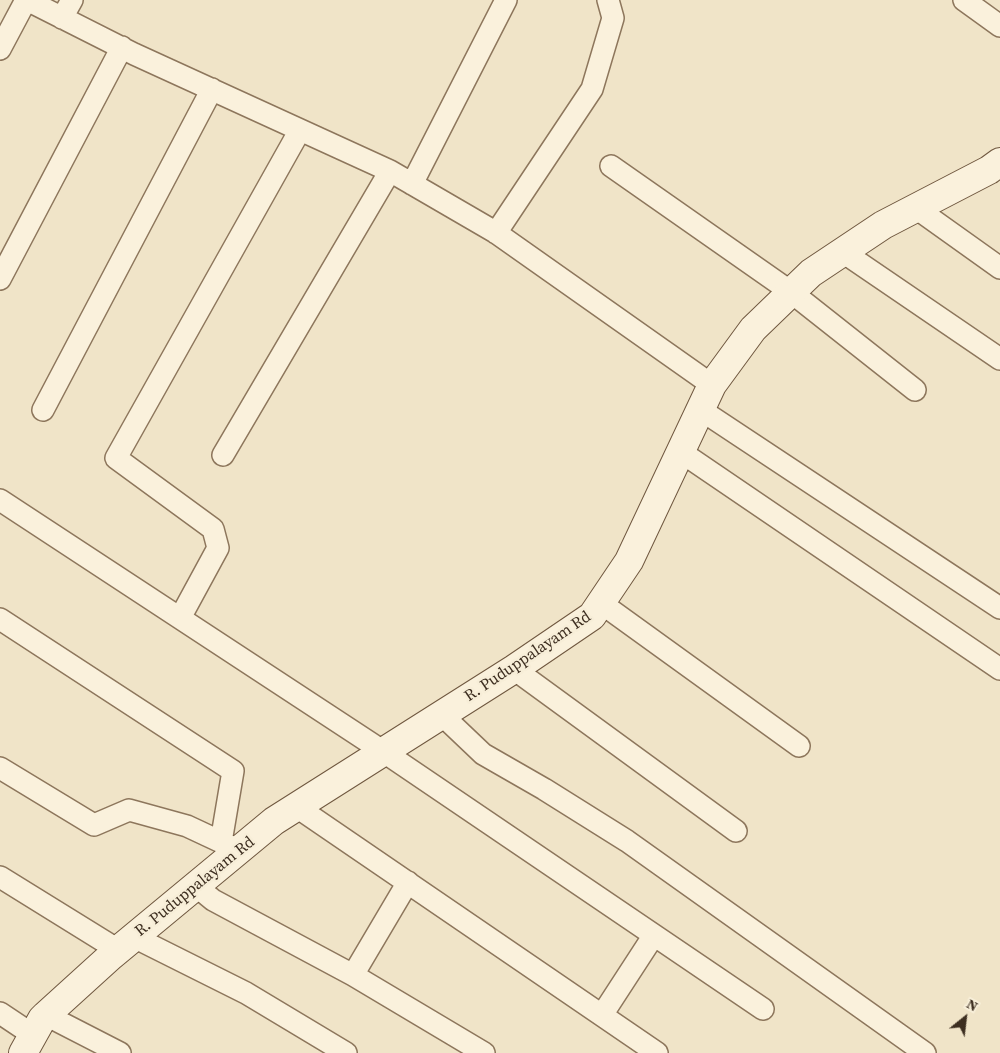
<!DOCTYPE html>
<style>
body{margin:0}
#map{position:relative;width:1000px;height:1053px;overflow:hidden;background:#f0e4c8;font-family:"Source Serif 4",serif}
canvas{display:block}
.north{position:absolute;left:940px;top:993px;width:50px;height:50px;-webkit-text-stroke:4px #f7eed8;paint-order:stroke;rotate:29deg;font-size:14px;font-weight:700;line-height:20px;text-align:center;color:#3d2e20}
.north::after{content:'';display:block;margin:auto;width:18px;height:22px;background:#3d2e20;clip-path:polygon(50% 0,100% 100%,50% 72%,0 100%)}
</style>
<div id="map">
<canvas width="1000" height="1053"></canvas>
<div class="north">N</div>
</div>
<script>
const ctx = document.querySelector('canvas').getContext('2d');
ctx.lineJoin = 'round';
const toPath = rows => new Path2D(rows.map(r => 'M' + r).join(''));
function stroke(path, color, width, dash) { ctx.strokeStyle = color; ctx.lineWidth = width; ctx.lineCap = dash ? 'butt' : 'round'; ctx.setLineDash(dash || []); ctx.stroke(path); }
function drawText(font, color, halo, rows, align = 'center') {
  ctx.font = font + ' "Source Serif 4",serif'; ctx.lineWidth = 5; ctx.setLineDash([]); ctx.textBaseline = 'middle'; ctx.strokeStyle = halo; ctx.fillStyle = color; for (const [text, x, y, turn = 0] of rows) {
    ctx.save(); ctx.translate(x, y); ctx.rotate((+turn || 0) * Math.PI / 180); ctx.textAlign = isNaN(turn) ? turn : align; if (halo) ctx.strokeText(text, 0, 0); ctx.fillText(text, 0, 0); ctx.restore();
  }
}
const street = toPath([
 [27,0,134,54,390,171,495,232,712,385],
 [964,0,1000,26],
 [62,18,72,0],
 [0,49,26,0],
 [611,166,791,292,915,390],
 [412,184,506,0],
 [916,208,1000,268],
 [496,233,592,89,613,18,608,0],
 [843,252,1000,359],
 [0,279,122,47],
 [43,410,212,89],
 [701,410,1000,608],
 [681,452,1000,669],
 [223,455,390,171],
 [0,500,384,752,763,1009],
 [601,603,799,746],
 [180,618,218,548,213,529,116,458,300,130],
 [0,619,233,771,221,842],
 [514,669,736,831],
 [442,715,483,754,544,789,627,841,925,1053],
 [0,768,94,825,129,810,187,826,234,848],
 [297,807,657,1053],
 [0,877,118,950],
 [196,886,213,900,353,975,484,1053],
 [134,937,246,993,346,1053],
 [353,975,408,882],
 [0,1013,33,1035],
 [46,1015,120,1053],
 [602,1015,654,935]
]);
const secondary = toPath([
 [23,1053,42,1019,46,1015,111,956,274,821,514,669,592,616,629,561,712,385,753,329,811,273,883,225,989,170,1000,162]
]);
const streetNames = [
 ["R. Puduppalayam Rd",528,657,-34],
 ["R. Puduppalayam Rd",195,887,-39]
];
stroke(street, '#8d765c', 24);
stroke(secondary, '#6f573f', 30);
stroke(street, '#faf1dc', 21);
stroke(secondary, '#faf1dc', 28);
drawText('16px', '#3d2e20', '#f7eed8', streetNames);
</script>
